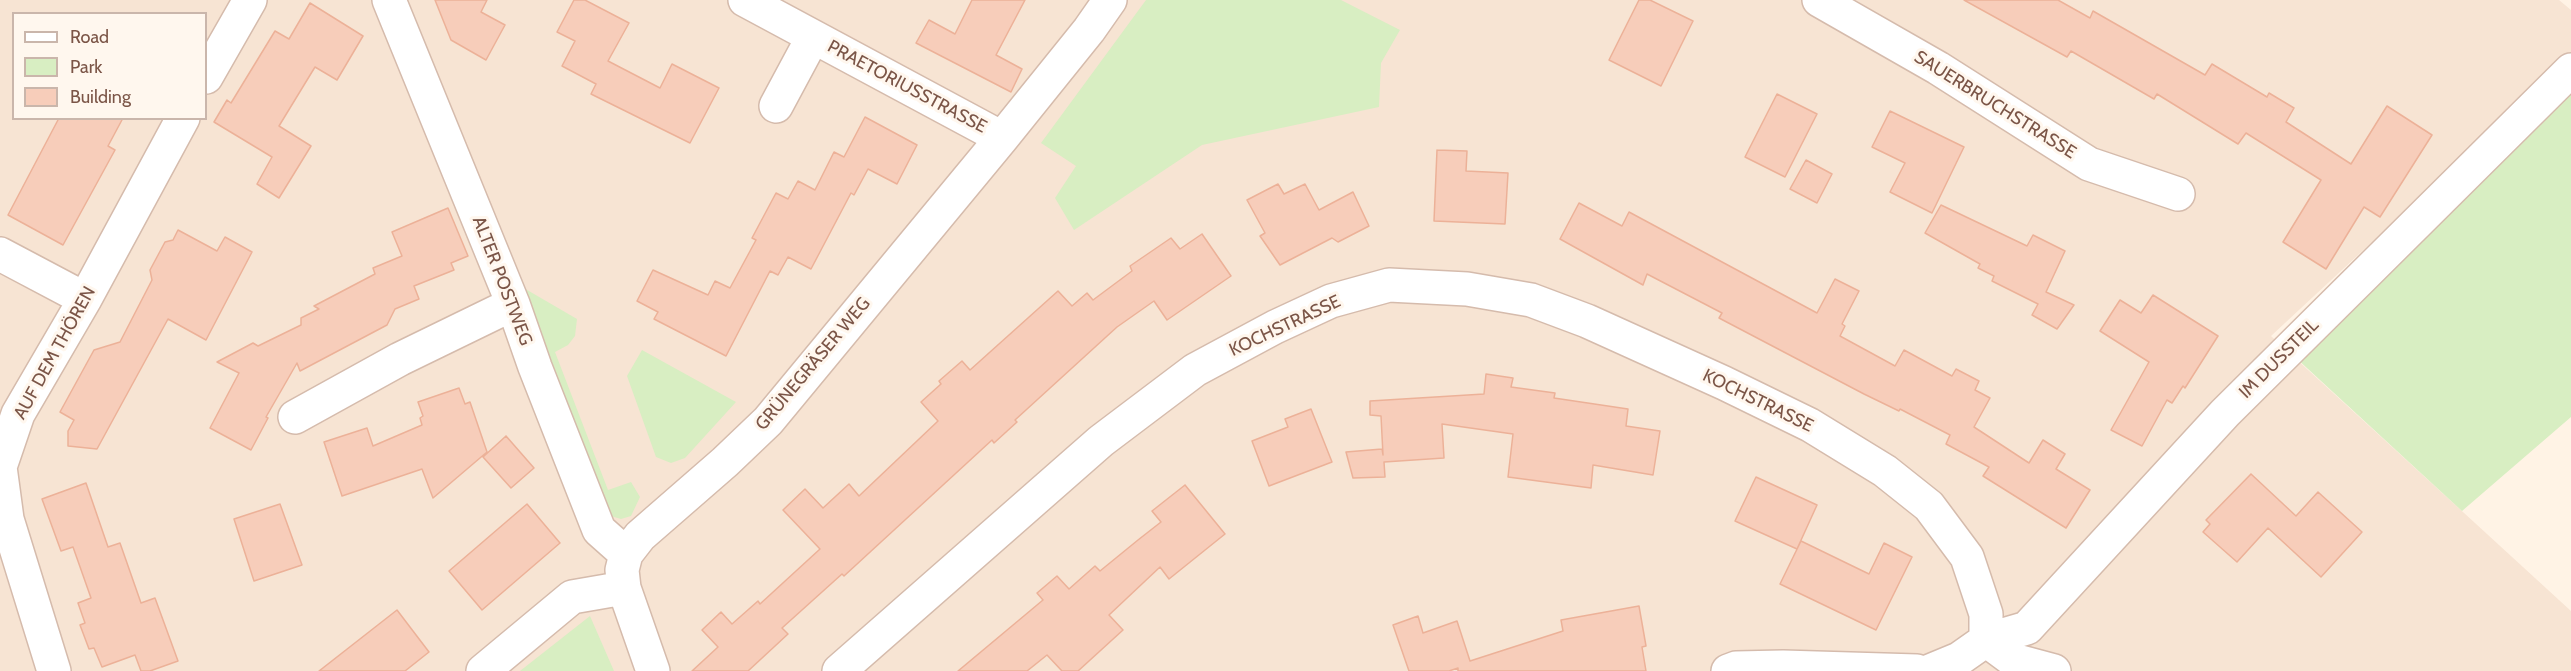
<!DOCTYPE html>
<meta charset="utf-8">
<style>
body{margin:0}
#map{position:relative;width:2571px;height:671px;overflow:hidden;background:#fff3e5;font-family:Cabin,sans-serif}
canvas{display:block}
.legend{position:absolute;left:12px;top:12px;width:195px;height:108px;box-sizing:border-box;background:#fff7ee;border:2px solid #cab6ab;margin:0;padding:8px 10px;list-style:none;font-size:18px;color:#7b5547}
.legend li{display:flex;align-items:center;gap:12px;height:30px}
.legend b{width:30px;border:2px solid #cab6ab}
</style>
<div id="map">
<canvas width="2571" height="671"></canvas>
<ul class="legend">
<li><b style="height:8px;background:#fff"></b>Road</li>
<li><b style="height:16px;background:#d8eec2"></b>Park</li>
<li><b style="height:16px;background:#f7cdba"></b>Building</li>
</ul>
</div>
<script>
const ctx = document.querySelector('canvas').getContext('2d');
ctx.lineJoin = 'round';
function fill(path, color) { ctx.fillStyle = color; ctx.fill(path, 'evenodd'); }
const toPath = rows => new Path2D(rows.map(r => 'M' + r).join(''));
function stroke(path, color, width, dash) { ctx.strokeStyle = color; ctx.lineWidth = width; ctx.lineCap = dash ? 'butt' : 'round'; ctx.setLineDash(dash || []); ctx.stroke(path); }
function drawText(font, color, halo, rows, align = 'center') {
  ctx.font = font + ' Cabin,sans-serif'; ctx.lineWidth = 6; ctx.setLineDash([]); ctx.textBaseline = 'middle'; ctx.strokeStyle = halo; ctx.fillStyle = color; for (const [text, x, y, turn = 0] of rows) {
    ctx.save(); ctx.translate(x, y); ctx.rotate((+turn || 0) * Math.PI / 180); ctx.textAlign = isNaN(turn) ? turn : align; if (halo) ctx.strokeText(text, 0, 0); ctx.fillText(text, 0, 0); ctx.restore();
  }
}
const residential = toPath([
 [0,0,2559,0,2571,10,2571,57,2271,336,2571,611,2571,671,0,671],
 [14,14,206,14,206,118,14,118]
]);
const green = toPath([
 [1146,0,1341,0,1400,30,1381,63,1379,107,1202,145,1074,230,1055,198,1076,166,1041,143],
 [2571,88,2571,417,2462,511,2295,357],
 [522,287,577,319,575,336,568,345,555,352,608,490,631,482,640,497,631,516,621,519,604,514],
 [642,350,736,402,685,458,671,463,656,457,627,376],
 [590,616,614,671,520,671]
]);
const building = toPath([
 [435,0,487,0,481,12,505,25,486,60,451,40,435,0],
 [574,0,585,0,629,23,608,61,660,88,672,64,719,88,690,143,591,94,596,84,562,66,575,41,557,32,574,0],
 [972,0,1025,0,996,55,1022,69,1011,92,916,43,929,20,955,34,972,0],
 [1639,0,1650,0,1693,21,1661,86,1609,60,1639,0],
 [1964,0,2058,0,2090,18,2093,11,2205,75,2212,64,2267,97,2269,93,2294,108,2286,122,2351,164,2387,106,2432,135,2380,217,2364,207,2326,269,2283,242,2321,180,2246,133,2238,144,2157,94,2154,99,2071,51,2067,57,1964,0],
 [310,3,363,36,337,80,315,67,279,126,311,146,279,198,257,184,272,157,214,122,227,100,231,103,275,31,289,39,310,3],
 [1777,94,1817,114,1785,177,1745,157,1777,94],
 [1890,111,1964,147,1932,213,1890,192,1905,163,1872,147,1890,111],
 [865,117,917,145,897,184,868,169,854,195,851,193,811,269,788,257,778,275,770,271,726,356,654,319,658,312,637,301,653,270,708,295,715,281,730,288,756,240,752,238,776,193,788,199,798,181,815,190,834,152,844,157,865,117],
 [59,118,123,118,108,146,115,150,63,245,8,215,59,118],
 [1437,150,1467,151,1466,171,1508,173,1505,224,1434,221,1437,150],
 [1806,160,1832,174,1817,203,1790,189,1806,160],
 [1278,184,1284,194,1305,184,1319,210,1353,192,1369,226,1338,242,1332,238,1280,265,1260,236,1265,233,1247,200,1278,184],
 [1579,203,1622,226,1629,212,1817,313,1835,279,1859,291,1842,324,1845,326,1840,336,1895,366,1904,350,1952,376,1956,369,1979,381,1975,390,1990,398,1974,427,2029,463,2043,440,2065,454,2056,469,2090,490,2066,528,1983,476,1989,467,1946,444,1950,435,1900,409,1899,411,1864,394,1719,318,1722,313,1647,274,1643,285,1560,239,1579,203],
 [1941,205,2027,246,2033,235,2065,251,2046,292,2074,305,2057,329,2032,315,2038,304,1992,281,1994,276,1978,268,1980,264,1925,233,1941,205],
 [448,208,468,256,451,263,454,270,414,286,419,299,395,309,387,325,300,371,297,363,266,417,268,418,251,450,210,428,239,373,217,362,253,343,258,346,301,325,301,318,319,309,314,306,375,274,373,268,402,256,392,232,448,208],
 [178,230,217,251,225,237,252,252,206,340,168,319,97,449,68,446,68,431,74,420,60,412,94,350,120,342,152,280,150,270,165,242,173,240,178,230],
 [1202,234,1231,276,1167,320,1154,301,1117,327,1015,420,1017,422,994,443,992,440,844,576,842,574,782,628,788,634,748,671,692,671,718,647,702,630,721,612,732,624,758,601,760,604,820,549,783,510,805,489,823,508,849,484,859,496,938,421,921,402,941,384,939,381,962,361,970,370,1058,291,1072,306,1087,293,1093,300,1132,271,1130,266,1171,238,1180,249,1202,234],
 [2153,295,2218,336,2185,388,2183,386,2172,403,2167,400,2142,446,2111,430,2149,362,2100,331,2120,300,2141,313,2153,295],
 [1486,374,1513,378,1511,387,1555,393,1554,398,1628,409,1626,426,1660,431,1653,475,1593,465,1591,488,1508,477,1513,434,1442,424,1444,458,1384,462,1385,477,1353,478,1346,452,1382,449,1383,455,1381,416,1370,415,1370,401,1484,394,1486,374],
 [459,388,465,404,470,402,487,452,433,498,422,469,342,496,324,442,367,428,373,446,422,425,420,418,423,416,418,402,459,388],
 [1311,409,1332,462,1269,486,1252,441,1288,427,1285,419,1311,409],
 [506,436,534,468,511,488,483,457,506,436],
 [2251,474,2296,516,2318,492,2362,532,2321,577,2268,528,2237,562,2203,532,2210,524,2206,520,2251,474],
 [1756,477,1817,505,1797,549,1735,521,1756,477],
 [86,483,108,547,120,543,141,603,155,598,178,661,150,671,141,671,135,655,102,667,94,648,89,649,80,625,85,623,78,603,91,598,73,547,61,551,42,499,86,483],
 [1185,485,1225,534,1169,579,1160,567,1109,615,1123,630,1078,671,1062,671,1047,655,1027,671,958,671,1043,600,1037,593,1057,576,1069,589,1095,566,1100,571,1138,540,1161,522,1152,511,1185,485],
 [280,504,302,565,254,581,234,519,280,504],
 [527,504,560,543,482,610,449,571,527,504],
 [1801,541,1869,574,1884,543,1912,557,1876,630,1780,584,1801,541],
 [1639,606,1646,646,1642,647,1646,671,1458,671,1458,668,1449,671,1409,671,1393,625,1418,616,1423,633,1457,621,1470,661,1563,631,1561,620,1639,606],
 [397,610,429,652,405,671,319,671,397,610]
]);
const minor = toPath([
 [389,0,513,304,535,367,599,530,626,554],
 [745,0,1002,138],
 [1819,0,1938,68,2089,164,2178,194],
 [206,77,250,0],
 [776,106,813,37],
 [0,254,85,299],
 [295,417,400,359,513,304],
 [1986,640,2013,660,2054,671],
 [54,671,7,519,0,467,18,414,85,299,183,118],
 [483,671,572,597,624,588],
 [653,671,624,588,622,570,626,554,640,536,725,462,768,421,1002,138,1089,30,1110,0],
 [839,671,1101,441,1195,370,1275,327,1331,301,1389,285,1467,289,1531,300,1587,321,1724,383,1810,425,1885,471,1929,506,1967,557,1986,614,1986,640],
 [1728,671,1736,668,1783,667,1917,671],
 [1930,671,1959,659,1986,640,2027,628,2225,413,2571,70]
]);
const streetNames = [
 ["PRAETORIUSSTRASSE",907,87,28],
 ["SAUERBRUCHSTRASSE",1995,105,32],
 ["ALTER POSTWEG",502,281,69],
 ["KOCHSTRASSE",1285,326,-25],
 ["AUF DEM THÖREN",55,353,-61],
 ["IM DUSSTEIL",2279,359,-45],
 ["GRÜNEGRÄSER WEG",813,364,-50],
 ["KOCHSTRASSE",1758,401,26]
];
fill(residential, '#f7e4d3');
fill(green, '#d8eec2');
fill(building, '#f7cdba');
stroke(building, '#ecb198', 1.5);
stroke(minor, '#d5bbac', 36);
stroke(minor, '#fff', 33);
drawText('18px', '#7b5547', '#fff7ee', streetNames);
</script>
